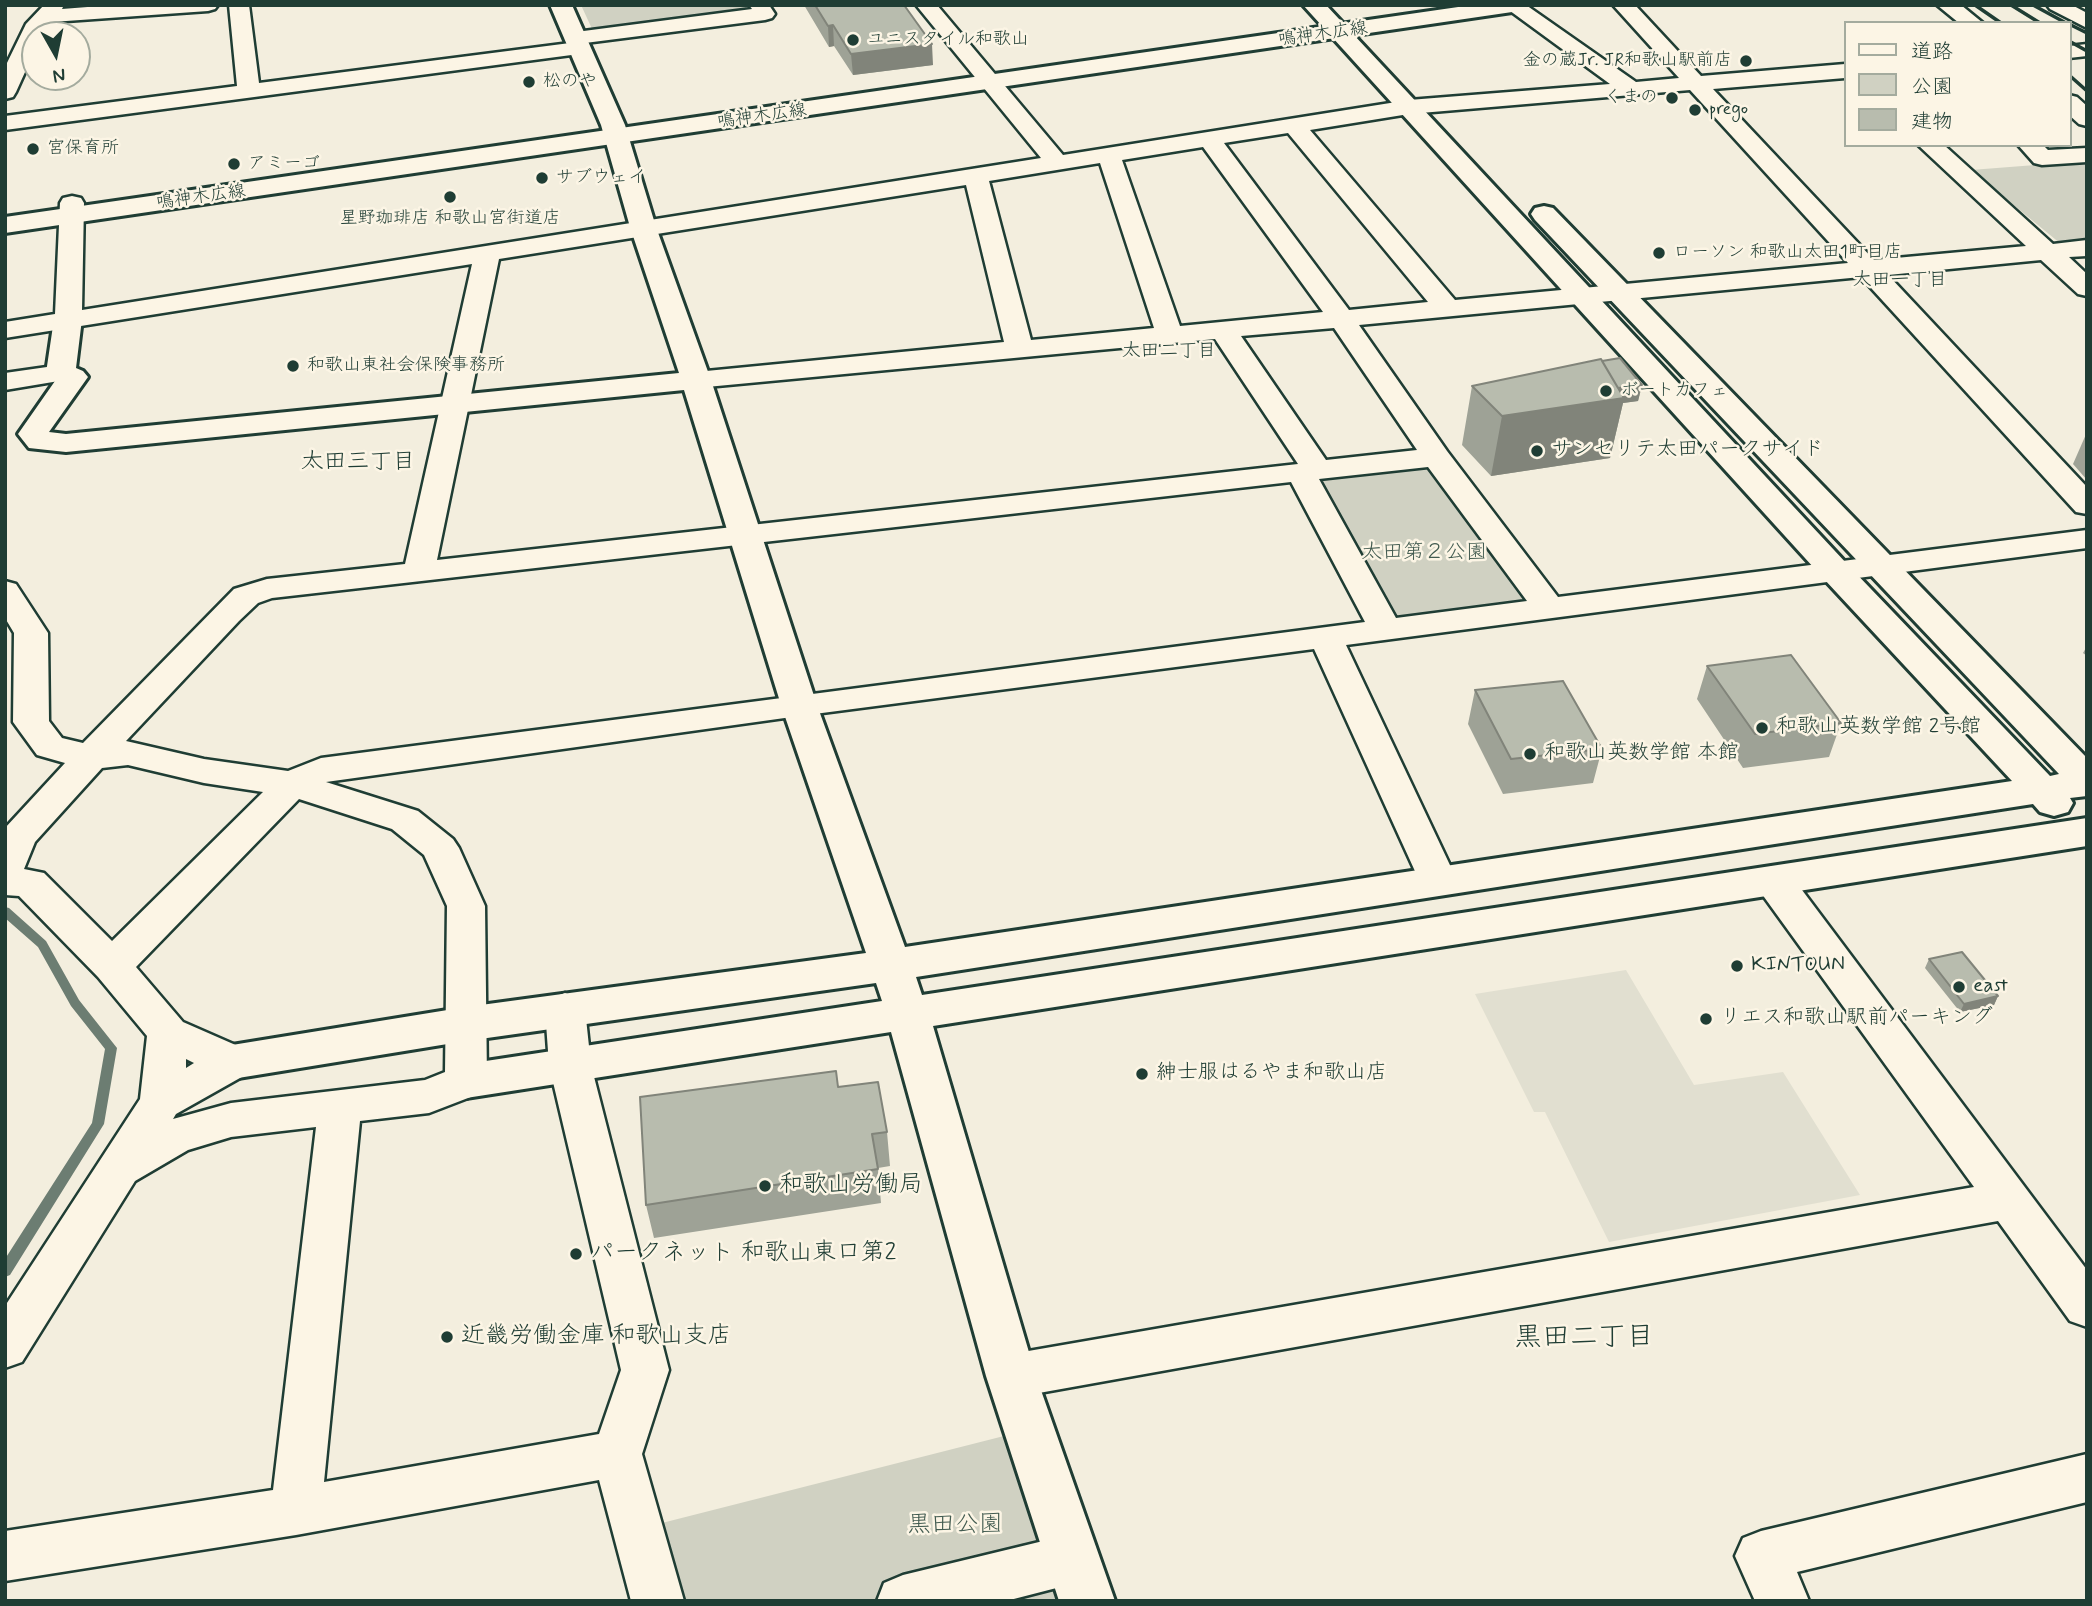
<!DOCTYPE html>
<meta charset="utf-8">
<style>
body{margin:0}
#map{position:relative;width:2092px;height:1606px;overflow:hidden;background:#f3eede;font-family:Mynerve,"Klee One",sans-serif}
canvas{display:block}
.frame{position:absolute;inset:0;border:7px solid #1f3d34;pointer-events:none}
.legend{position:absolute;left:1844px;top:21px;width:228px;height:126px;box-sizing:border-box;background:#fcf5e5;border:2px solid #a4ab9e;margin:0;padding:9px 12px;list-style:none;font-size:21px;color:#1f3d34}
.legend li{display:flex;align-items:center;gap:14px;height:35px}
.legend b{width:35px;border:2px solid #a4ab9e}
.north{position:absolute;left:21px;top:21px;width:70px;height:70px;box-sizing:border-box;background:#fcf5e5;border:2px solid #a4ab9e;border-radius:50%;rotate:171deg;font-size:19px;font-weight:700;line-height:28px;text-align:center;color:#1f3d34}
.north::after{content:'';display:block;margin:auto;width:24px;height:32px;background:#1f3d34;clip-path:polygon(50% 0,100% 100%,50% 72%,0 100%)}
</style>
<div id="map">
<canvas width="2092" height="1606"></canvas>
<div class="frame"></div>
<ul class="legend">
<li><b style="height:9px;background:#fcf5e5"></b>道路</li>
<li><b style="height:19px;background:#d0d1c2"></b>公園</li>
<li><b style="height:19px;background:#b8bcae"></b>建物</li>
</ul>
<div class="north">N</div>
</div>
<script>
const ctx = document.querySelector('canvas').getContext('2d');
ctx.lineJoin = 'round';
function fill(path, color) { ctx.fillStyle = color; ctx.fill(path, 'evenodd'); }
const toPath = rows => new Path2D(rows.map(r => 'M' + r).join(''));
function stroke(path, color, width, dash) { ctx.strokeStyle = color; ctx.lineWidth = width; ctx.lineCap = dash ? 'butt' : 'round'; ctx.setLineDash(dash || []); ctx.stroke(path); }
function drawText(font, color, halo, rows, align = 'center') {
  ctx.font = font + ' Mynerve,"Klee One",sans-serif'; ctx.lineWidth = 5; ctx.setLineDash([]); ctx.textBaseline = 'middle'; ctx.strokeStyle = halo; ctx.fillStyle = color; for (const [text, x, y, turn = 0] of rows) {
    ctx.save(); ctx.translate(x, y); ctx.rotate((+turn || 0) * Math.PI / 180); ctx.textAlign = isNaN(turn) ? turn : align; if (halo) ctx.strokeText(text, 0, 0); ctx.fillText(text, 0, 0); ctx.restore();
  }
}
const built = toPath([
 [1626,970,1694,1085,1783,1072,1860,1195,1609,1242,1545,1112,1534,1112,1475,994]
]);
const green = toPath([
 [581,5,753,5,756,11,593,31],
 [2087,161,2087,241,2061,244,1971,170],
 [1432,464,1530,601,1394,623,1312,477],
 [1004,1436,1061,1601,686,1601,658,1524]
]);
const stream = toPath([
 [5,907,9,908,46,941,79,1000,117,1048,104,1124,10,1275,5,1277,5,1259,92,1123,105,1049,71,1006,38,947,5,918,5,907]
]);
const minor = toPath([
 [44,5,64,5,62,9,113,5,218,5,215,9,208,11,52,22,45,27,42,35,35,35,35,50,16,92,13,97,5,99,5,67,26,24,44,5],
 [229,5,249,5,259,83,570,43,565,38,568,33,576,32,752,9,749,5,769,5,775,14,772,18,765,20,585,43,590,48,587,53,579,54,5,130,5,116,237,86,229,5],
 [916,5,937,5,1063,155,1409,100,1610,84,1502,5,1526,5,1636,82,1679,78,1613,5,1635,5,1701,76,1845,64,1845,78,1713,89,1874,260,2026,246,1918,145,1944,145,2053,244,2087,240,2087,256,2069,257,2087,274,2087,296,2078,294,2041,260,1888,275,2087,487,2087,514,2076,512,1861,277,1359,325,1447,451,1558,597,2087,530,2087,548,1346,645,1457,880,1452,890,1438,894,1424,890,1419,880,1314,649,799,716,326,782,418,811,453,839,459,848,485,906,487,1081,481,1093,429,1113,360,1121,324,1482,599,1434,621,1370,549,1065,545,1009,551,998,565,993,579,998,585,1009,591,1065,669,1370,642,1454,684,1601,631,1601,599,1480,296,1535,5,1581,5,1531,273,1490,316,1127,231,1137,188,1150,135,1181,22,1362,5,1368,5,1306,140,1099,147,1036,98,977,19,896,5,895,5,828,65,763,37,755,13,722,14,633,5,618,5,581,16,584,48,633,49,721,62,738,83,743,234,589,267,579,405,564,472,264,5,338,5,322,55,314,60,203,63,198,72,196,81,198,84,203,82,310,1041,158,916,5],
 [1690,90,1848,263,1455,300,1310,130,1409,114,1690,90],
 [1288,133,1428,302,1349,310,1224,143,1288,133],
 [1203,147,1323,312,1180,326,1122,160,1203,147],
 [1100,163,1154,328,1031,340,989,181,1100,163],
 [966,185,1004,342,696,372,686,374,682,380,686,386,696,388,1215,339,1298,464,437,560,499,259,966,185],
 [1334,328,1417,450,1326,460,1241,336,1334,328],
 [1428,467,1527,601,1396,618,1319,479,1428,467],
 [1291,482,1365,622,321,758,288,771,204,759,126,741,239,621,258,603,272,598,1291,482],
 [128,765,204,783,263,792,112,941,44,873,24,869,35,842,102,768,128,765],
 [299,799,392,829,424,855,447,906,445,1072,425,1080,231,1103,173,1119,176,1114,247,1074,253,1062,247,1050,183,1022,136,967,299,799],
 [186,1059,194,1063,186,1068,186,1059],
 [1937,5,1961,5,1983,23,1959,23,1937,5],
 [2047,5,2072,5,2087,13,2087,28,2050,9,2047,5],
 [2087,44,2087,56,2069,58,2069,46,2087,44],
 [2069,95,2077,97,2087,106,2087,126,2079,124,2069,115,2069,95],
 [2018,145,2043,145,2048,150,2087,148,2087,162,2042,165,2034,163,2018,145],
 [61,365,71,367,75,373,71,379,5,390,5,373,61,365],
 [1773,866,1787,870,2087,1270,2087,1327,2070,1321,1998,1221,1011,1398,994,1391,987,1376,994,1361,1011,1354,1974,1187,1759,890,1754,880,1759,870,1773,866],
 [2087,1454,2087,1502,1797,1572,1809,1601,1755,1601,1735,1556,1743,1538,1761,1531,2087,1454],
 [1072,1534,1090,1541,1098,1559,1090,1577,1072,1584,1006,1601,877,1601,884,1583,903,1575,1072,1534]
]);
const tertiary = toPath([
 [550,5,572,5,625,125,656,227,711,380,817,705,905,947,2012,781,1824,579,1303,5,1326,5,1848,565,2050,776,2059,774,1535,220,1531,214,1535,208,1544,206,1553,208,2087,758,2087,796,2070,798,2073,803,2068,812,2054,816,2040,812,2033,804,916,977,922,995,2087,818,2087,846,933,1026,1036,1376,1115,1601,1059,1601,986,1376,891,1032,466,1098,450,1093,444,1081,450,1069,466,1064,882,1001,876,983,466,1041,232,1079,216,1074,210,1062,216,1050,232,1045,466,1007,866,953,781,705,684,390,66,452,29,448,18,434,55,381,46,373,54,319,58,313,68,311,78,313,82,319,76,368,83,371,88,377,49,432,66,434,679,373,630,227,601,125,550,5]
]);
const secondary = toPath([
 [1472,5,1530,5,1527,10,1519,11,5,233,5,217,1472,5]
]);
const rail = toPath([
 [1975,5,2001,23],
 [2011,5,2040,23],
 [2033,5,2066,23],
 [2069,24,2087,33],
 [2069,41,2087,51],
 [2069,75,2087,91]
]);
const wall = toPath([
 [804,5,904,5,933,65,853,75,834,46,829,47],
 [1602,361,1642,385,1638,401,1623,403,1610,458,1491,476,1462,445,1472,386],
 [2087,432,2087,480,2073,464],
 [2087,646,2087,656,2083,653],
 [1707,666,1841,723,1829,757,1743,768,1697,699],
 [1475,690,1602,749,1593,783,1503,794,1468,724],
 [1929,959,1998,996,1994,1005,1960,1012,1925,968],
 [838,1087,887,1132,890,1166,878,1168,881,1203,654,1238,646,1205]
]);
const shadedWall = toPath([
 [833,25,834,46,829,47,828,26],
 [932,44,933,65,853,75,851,54],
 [1642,385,1638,401,1623,403,1610,458,1491,476,1502,416,1596,391],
 [1998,996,1994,1005,1960,1012,1964,1004]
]);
const building = toPath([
 [815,5,904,5,932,44,851,54,833,25,828,26,815,5],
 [1620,358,1642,385,1618,388,1602,361,1620,358],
 [1601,359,1624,398,1502,416,1472,386,1601,359],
 [1791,655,1841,723,1755,734,1707,666,1791,655],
 [1563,681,1602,749,1511,759,1475,690,1563,681],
 [1962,952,1998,996,1964,1004,1929,959,1962,952],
 [836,1071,838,1087,878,1082,887,1132,872,1134,878,1169,646,1205,640,1097,836,1071]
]);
const markers = [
 [853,40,7,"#1f3d34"],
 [1746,61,7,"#1f3d34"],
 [529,82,7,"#1f3d34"],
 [1672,98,7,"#1f3d34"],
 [1695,110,7,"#1f3d34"],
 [33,149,7,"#1f3d34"],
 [234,164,7,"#1f3d34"],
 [542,178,7,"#1f3d34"],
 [450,197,7,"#1f3d34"],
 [1659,253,7,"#1f3d34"],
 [293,366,7,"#1f3d34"],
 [1606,391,7,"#1f3d34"],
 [1537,451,7,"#1f3d34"],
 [1762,728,7,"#1f3d34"],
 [1530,754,7,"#1f3d34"],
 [1737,966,7,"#1f3d34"],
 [1959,987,7,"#1f3d34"],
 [1706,1019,7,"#1f3d34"],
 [1142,1074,7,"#1f3d34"],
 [765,1186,7,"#1f3d34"],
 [576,1254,7,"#1f3d34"],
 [447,1337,7,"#1f3d34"]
];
const farStreetnames = [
 ["鳴神木広線",1323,35,-8],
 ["鳴神木広線",762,117,-8],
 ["鳴神木広線",201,198,-8]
];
const farPoinames = [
 ["ユニスタイル和歌山",867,40],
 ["金の蔵Jr. JR和歌山駅前店",1732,61,"right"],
 ["松のや",543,82],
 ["くまの",1658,98,"right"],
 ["prego",1709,110],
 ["宮保育所",47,149],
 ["アミーゴ",248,164],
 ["サブウェイ",556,178],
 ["星野珈琲店 和歌山宮街道店",450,219,"center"],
 ["ローソン 和歌山太田1町目店",1673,253],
 ["和歌山東社会保険事務所",307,366],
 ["ボートカフェ",1620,391]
];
const farNeighbourhoodnames = [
 ["太田一丁目",1900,281],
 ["太田二丁目",1169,352]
];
const poiNames = [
 ["サンセリテ太田パークサイド",1551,451],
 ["和歌山英数学館 2号館",1776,728],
 ["和歌山英数学館 本館",1544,754],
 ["KINTOUN",1751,966],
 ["east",1973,987],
 ["リエス和歌山駅前パーキング",1720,1019],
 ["紳士服はるやま和歌山店",1156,1074]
];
const parkNames = [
 ["太田第２公園",1424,554]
];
const neighbourhoodNames = [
 ["太田三丁目",358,463]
];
const nearPoinames = [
 ["和歌山労働局",779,1186],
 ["パークネット 和歌山東口第2",590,1254],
 ["近畿労働金庫 和歌山支店",461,1337]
];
const nearParknames = [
 ["黒田公園",955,1526]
];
const nearNeighbourhoodnames = [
 ["黒田二丁目",1584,1339]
];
fill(built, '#e1dfd0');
fill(green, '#d0d1c2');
fill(stream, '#6c7d72');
stroke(minor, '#1f3d34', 5);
stroke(tertiary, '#1f3d34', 6);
stroke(secondary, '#1f3d34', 6);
fill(minor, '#fcf5e5');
fill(tertiary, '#fcf5e5');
fill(secondary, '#fcf5e5');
stroke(rail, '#1f3d34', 3.5);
fill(wall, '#9ea296');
fill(shadedWall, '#81847a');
fill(building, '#b8bcae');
stroke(building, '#81847a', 2);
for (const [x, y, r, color] of markers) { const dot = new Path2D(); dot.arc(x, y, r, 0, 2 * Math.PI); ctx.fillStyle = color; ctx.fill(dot); stroke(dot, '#fcf5e5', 2.5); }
drawText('18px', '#1f3d34', '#fcf5e5', farStreetnames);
drawText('18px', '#1f3d34', '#fcf5e5', farPoinames, 'left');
drawText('19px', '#1f3d34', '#fcf5e5', farNeighbourhoodnames);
drawText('21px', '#1f3d34', '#fcf5e5', poiNames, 'left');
drawText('21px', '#425b50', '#fcf5e5', parkNames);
drawText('23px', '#1f3d34', '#fcf5e5', neighbourhoodNames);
drawText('24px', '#1f3d34', '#fcf5e5', nearPoinames, 'left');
drawText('24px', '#425b50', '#fcf5e5', nearParknames);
drawText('28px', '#1f3d34', '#fcf5e5', nearNeighbourhoodnames);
</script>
